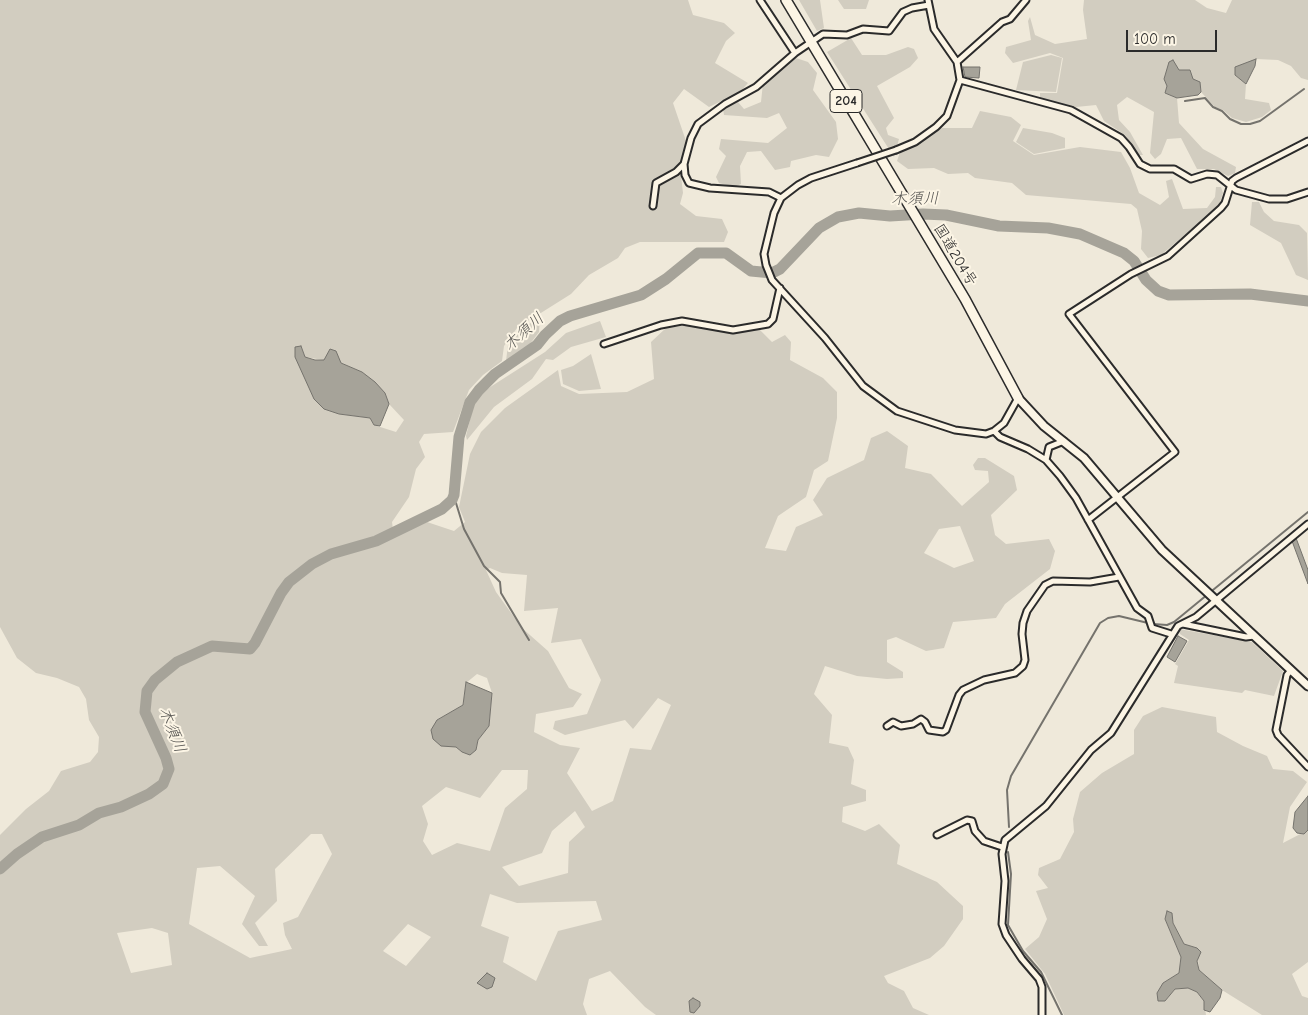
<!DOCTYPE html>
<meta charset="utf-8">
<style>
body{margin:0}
#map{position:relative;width:1308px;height:1015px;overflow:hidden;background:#efe9da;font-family:"Comic Neue",sans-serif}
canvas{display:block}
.scale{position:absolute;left:1126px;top:30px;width:91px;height:22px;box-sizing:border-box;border:2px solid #2b2b2b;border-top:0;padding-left:6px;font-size:15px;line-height:18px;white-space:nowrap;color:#2b2b2b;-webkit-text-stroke:4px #fcf5e5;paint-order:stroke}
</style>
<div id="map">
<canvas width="1308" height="1015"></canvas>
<div class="scale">100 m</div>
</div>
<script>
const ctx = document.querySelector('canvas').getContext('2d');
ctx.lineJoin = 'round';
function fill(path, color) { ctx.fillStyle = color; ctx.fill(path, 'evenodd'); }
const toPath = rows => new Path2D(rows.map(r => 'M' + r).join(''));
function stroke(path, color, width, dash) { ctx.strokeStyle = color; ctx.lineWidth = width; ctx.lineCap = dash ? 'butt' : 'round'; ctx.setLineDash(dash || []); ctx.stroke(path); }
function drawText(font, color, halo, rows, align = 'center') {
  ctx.font = font + ' "Comic Neue","Klee One",sans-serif'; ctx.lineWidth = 4; ctx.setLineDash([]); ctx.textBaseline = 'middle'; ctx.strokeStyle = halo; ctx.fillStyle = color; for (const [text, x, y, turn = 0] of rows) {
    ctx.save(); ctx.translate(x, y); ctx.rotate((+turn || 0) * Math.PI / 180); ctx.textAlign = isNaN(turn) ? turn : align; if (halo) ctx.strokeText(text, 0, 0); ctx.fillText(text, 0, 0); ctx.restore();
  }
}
const green = toPath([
 [0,0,688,0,693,15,724,23,735,33,726,41,715,63,748,83,740,92,709,107,684,89,673,103,686,141,680,167,683,193,680,204,696,216,722,219,728,232,724,242,640,242,625,248,618,258,589,275,571,294,517,328,504,346,502,361,483,375,469,390,453,432,424,434,419,442,425,457,416,469,409,497,392,522,394,537,427,522,454,531,465,522,459,507,470,454,481,432,505,408,558,370,561,386,579,394,627,392,654,379,651,342,666,328,689,325,722,332,759,329,772,342,785,335,791,342,790,360,823,378,837,392,837,418,828,461,814,470,806,497,778,516,765,548,786,551,796,527,823,515,813,500,827,478,864,460,871,438,887,431,908,446,905,468,931,474,962,506,989,482,988,471,975,470,973,465,978,458,985,458,1014,476,1017,490,991,515,995,535,1006,544,1049,539,1055,551,1050,569,1005,604,996,618,953,622,944,648,926,651,896,637,887,640,887,662,903,672,903,678,887,679,857,676,825,666,814,694,832,715,829,743,848,747,854,760,851,784,866,790,866,801,843,807,842,822,865,831,879,824,900,845,897,864,937,882,963,906,963,919,944,946,930,958,884,976,888,983,904,991,913,1008,929,1015,656,1015,645,1007,610,971,589,979,583,1004,587,1015,0,1015,0,835,26,809,49,791,61,771,90,762,98,752,99,737,89,720,86,699,79,687,57,678,36,673,17,658,0,627],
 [301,346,305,357,341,363,362,372,385,393,389,404,404,420,396,432,374,425,370,418,339,414,295,348],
 [960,526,974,561,954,568,924,553,939,529],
 [490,568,502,573,527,575,524,611,558,608,551,643,581,639,601,680,587,714,555,721,553,729,565,735,625,720,633,729,658,698,671,705,651,750,630,748,613,801,592,811,567,773,580,748,560,745,534,732,536,714,573,707,582,694,569,688,548,651,522,628,496,592,486,570],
 [477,674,487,678,492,693,489,726,478,740,476,750,470,754,462,752,456,747,437,720,463,705,466,683],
 [502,770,528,770,527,789,505,808,490,851,457,843,432,855,423,841,428,824,422,806,446,787,480,798],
 [575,811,585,827,569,842,568,873,519,886,502,867,542,853,552,831],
 [311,834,322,834,332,854,298,917,283,923,285,935,292,949,250,958,189,924,197,868,220,866,255,896,242,924,259,946,268,946,255,923,277,901,275,869],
 [490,894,517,903,596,901,602,920,558,931,536,981,503,962,509,937,481,926],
 [408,924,431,937,406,966,383,951],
 [152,928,168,933,172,965,131,973,117,933],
 [799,0,820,0,824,28,817,31],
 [838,0,869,0,866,9,844,9],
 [1084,0,1195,0,1207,8,1226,13,1232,0,1308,0,1308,80,1301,78,1291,66,1278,60,1256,59,1235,75,1246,84,1245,99,1269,103,1271,110,1262,117,1246,122,1232,118,1223,110,1215,107,1201,92,1200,83,1167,86,1165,93,1177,98,1179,123,1203,149,1236,167,1235,173,1228,176,1214,169,1197,169,1181,138,1167,139,1161,154,1155,159,1150,153,1154,112,1127,97,1117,105,1119,120,1130,132,1143,155,1138,155,1125,135,1104,121,1096,105,1076,107,1040,98,1040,93,1057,93,1063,58,1050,53,1013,63,1005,53,1006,47,1031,40,1028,21,1030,17,1035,35,1055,44,1087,39,1083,10],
 [851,38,862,55,886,55,908,47,914,49,918,58,910,67,877,86,894,118,886,128,888,135,899,139,894,157,827,52],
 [1051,55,1062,58,1056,92,1016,90,1023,62],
 [796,58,808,62,817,73,813,90,836,122,838,139,829,157,816,155,791,161,790,167,775,170,761,151,747,152,740,166,741,184,734,187,719,183,716,177,726,156,719,149,721,139,768,143,787,128,779,113,767,118,724,115,723,109,738,102,744,109,761,102,763,83],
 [980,111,1011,117,1021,125,1013,141,1034,155,1080,147,1121,152,1130,168,1139,193,1160,205,1169,197,1166,181,1172,179,1183,209,1207,208,1215,197,1216,187,1221,187,1223,193,1219,206,1161,255,1148,258,1141,249,1142,231,1137,209,1131,204,1026,195,1012,183,975,178,968,173,948,174,934,168,908,169,897,161,900,152,942,128,972,128],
 [1023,128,1052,133,1065,138,1065,148,1034,154,1016,142],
 [1252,202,1259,202,1264,212,1274,221,1299,225,1307,233,1308,280,1296,275,1281,243,1250,225],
 [540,318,539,332,527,348,506,361,508,345,520,329],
 [600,321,606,337,571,347,553,360,546,359,532,379,494,407,467,440,466,436,473,407,484,391,545,352,566,333],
 [591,354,601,389,579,391,563,384,561,370,573,366],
 [1179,629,1252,642,1283,671,1274,696,1245,690,1242,693,1174,683,1178,666,1175,664,1189,640,1180,634],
 [1162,707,1216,717,1217,732,1243,746,1267,756,1273,769,1293,771,1307,782,1290,807,1283,843,1308,830,1308,962,1292,974,1302,996,1308,998,1308,1015,1262,1015,1222,990,1199,970,1197,948,1184,944,1173,923,1172,913,1168,911,1165,919,1181,957,1179,973,1163,983,1165,1001,1175,989,1188,988,1197,992,1204,1001,1206,1015,1064,1015,1045,974,1025,949,1039,937,1047,919,1036,891,1048,888,1038,875,1039,868,1060,859,1074,832,1073,819,1080,792,1102,773,1134,754,1134,730,1143,716]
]);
const water = toPath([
 [1256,59,1255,66,1246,84,1235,75,1235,67,1256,59],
 [1173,60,1179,70,1190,70,1193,79,1200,82,1201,92,1198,95,1177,98,1165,93,1167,86,1164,79,1169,62,1173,60],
 [963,67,980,67,979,78,965,77,963,67],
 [301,346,305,357,315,360,324,360,330,349,336,351,341,363,362,372,375,382,385,393,389,404,380,426,374,425,370,418,339,414,324,409,314,399,295,357,295,347,301,346],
 [1296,538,1308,570,1308,584,1292,541,1296,538],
 [1178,636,1187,641,1175,662,1167,657,1178,636],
 [466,682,492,693,489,726,478,740,476,750,470,755,462,752,456,747,441,746,433,739,431,730,437,720,463,705,466,682],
 [1308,796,1308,830,1304,834,1297,833,1293,828,1295,812,1308,796],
 [1167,911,1172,913,1173,923,1184,944,1197,948,1201,952,1197,961,1199,970,1222,990,1220,998,1210,1012,1204,1010,1204,1001,1197,992,1188,988,1175,989,1165,1001,1158,1001,1157,993,1163,983,1179,973,1181,957,1165,919,1167,911],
 [487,973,495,978,492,987,487,989,477,983,487,973],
 [693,998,700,1002,700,1006,694,1013,690,1012,689,1001,693,998]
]);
const stream = toPath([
 [1185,101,1205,98,1213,107,1222,111,1230,119,1241,124,1250,124,1260,121,1304,89],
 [452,500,456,503,464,529,484,566,500,582,501,593,529,640],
 [1153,624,1167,625,1174,622,1308,512],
 [1009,827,1007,790,1011,776,1100,623,1108,618,1119,616,1148,623],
 [1008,852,1011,874,1008,925,1023,951,1041,972,1062,1015]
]);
const river = toPath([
 [0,869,17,854,42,837,79,825,99,813,121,807,149,794,163,784,169,769,166,758,145,712,147,691,155,680,177,662,212,646,250,649,255,643,281,593,289,582,312,564,331,554,376,541,442,509,452,500,454,495,459,437,470,402,479,390,495,374,537,345,545,335,560,321,570,316,641,295,666,279,698,253,726,253,751,271,772,273,780,269,819,228,838,217,859,213,890,216,923,214,946,215,999,226,1048,228,1080,234,1124,253,1134,261,1146,280,1158,291,1169,295,1250,294,1308,301]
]);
const street = toPath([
 [760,0,795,53],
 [957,62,1002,22,1010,19,1026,0],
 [960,80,1071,110,1121,138,1129,147,1140,164,1150,169,1174,169,1191,179,1207,174,1217,175,1236,190,1269,199,1287,199,1308,192],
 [896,150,915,142,936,127,947,116,960,80,957,62,934,29,928,0],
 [857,163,811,178,798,185,781,198,774,213,764,254,766,265,772,280,825,338,863,386,897,411,955,430,986,434,994,431,1004,423,1018,398],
 [781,198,769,192,710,188,689,183,685,175,684,164,691,138,698,124,725,104,756,87,795,53,823,34,847,35,863,29,889,31,903,12,912,8,929,5],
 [653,206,656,183,676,172,684,164],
 [604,344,661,325,682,321,733,330,768,324,773,319,780,288],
 [994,431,1000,437,1028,449,1046,460,1060,476,1076,498,1137,608,1148,616,1152,628,1171,634],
 [1046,460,1049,447,1064,441],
 [1088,520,1175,452,1069,314,1131,274,1168,256,1221,208,1225,203,1232,181,1236,178,1308,141],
 [1183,624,1246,637,1254,636],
 [1291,670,1287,675,1276,730,1278,735,1308,767],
 [887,726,893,722,901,726,913,724,921,719,925,722,929,730,943,732,946,730,959,695,963,690,984,680,1015,673,1023,666,1025,660,1022,634,1023,623,1027,611,1045,585,1053,581,1090,582,1119,577],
 [937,835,967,820,972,821,975,831,984,841,1002,847],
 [1042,1015,1042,987,1039,979,1022,959,1006,935,1002,924,1005,881,1002,854,1005,840,1046,806,1091,750,1111,733,1178,626,1196,617,1308,524]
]);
const secondary = toPath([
 [1018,398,1044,426,1084,458,1162,550,1308,686]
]);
const highway = toPath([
 [786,0,965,299,1018,398]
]);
const streetBridge = toPath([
 [857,163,896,150]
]);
const shields = [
 [846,101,32]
];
const shieldNames = [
 ["204",846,101]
];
const streetNames = [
 ["国道204号",955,255,59]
];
const waterNames = [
 ["木須川",915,199,-1],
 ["木須川",524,332,-42],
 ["木須川",172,730,69]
];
fill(green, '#d2cdc0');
fill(water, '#a6a399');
stroke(water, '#75736d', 1);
stroke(stream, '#75736d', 2);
stroke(river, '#a6a399', 11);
stroke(street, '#2b2b2b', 9);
stroke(secondary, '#2b2b2b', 11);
stroke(highway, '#2b2b2b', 12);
stroke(street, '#fcf5e5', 5);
stroke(secondary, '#fcf5e5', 7);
stroke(highway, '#fcf5e5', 9);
stroke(streetBridge, '#2b2b2b', 9, []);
stroke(streetBridge, '#fcf5e5', 5);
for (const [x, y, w] of shields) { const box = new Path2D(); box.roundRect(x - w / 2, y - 11.5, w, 23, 4); ctx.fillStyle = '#fcf5e5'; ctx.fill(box); stroke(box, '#2b2b2b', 1); }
drawText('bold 14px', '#2b2b2b', null, shieldNames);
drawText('15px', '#2b2b2b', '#fcf5e5', streetNames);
drawText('italic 16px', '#565552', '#fcf5e5', waterNames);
</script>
